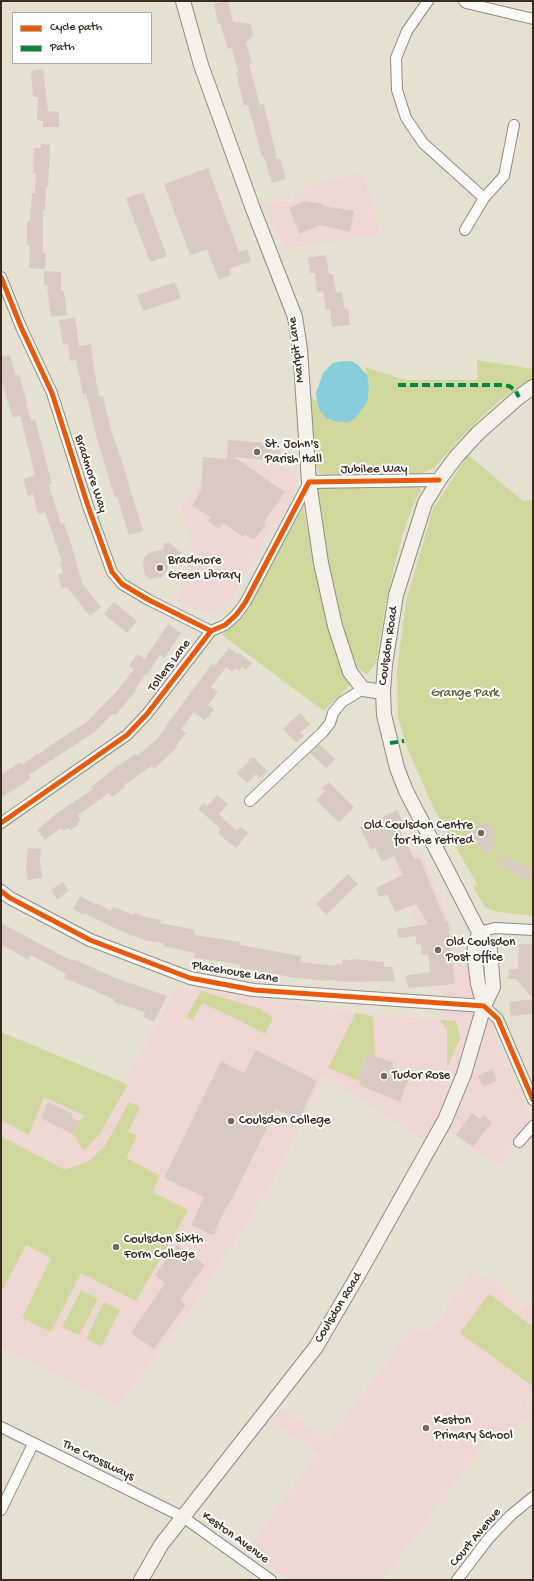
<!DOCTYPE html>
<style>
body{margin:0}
#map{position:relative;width:534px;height:1581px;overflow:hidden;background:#e5e0cf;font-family:"Gochi Hand",sans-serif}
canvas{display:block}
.frame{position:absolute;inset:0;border:2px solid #3b2a1e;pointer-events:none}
.legend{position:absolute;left:12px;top:12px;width:140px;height:52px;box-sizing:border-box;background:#fff;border:1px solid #b1aaa5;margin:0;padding:5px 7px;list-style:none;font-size:12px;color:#3b2a1e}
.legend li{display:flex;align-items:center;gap:8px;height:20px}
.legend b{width:20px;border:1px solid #b1aaa5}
</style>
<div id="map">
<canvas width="534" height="1581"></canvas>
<div class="frame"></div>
<ul class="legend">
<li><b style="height:5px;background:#e8590c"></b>Cycle path</li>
<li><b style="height:5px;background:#00873e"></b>Path</li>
</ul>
</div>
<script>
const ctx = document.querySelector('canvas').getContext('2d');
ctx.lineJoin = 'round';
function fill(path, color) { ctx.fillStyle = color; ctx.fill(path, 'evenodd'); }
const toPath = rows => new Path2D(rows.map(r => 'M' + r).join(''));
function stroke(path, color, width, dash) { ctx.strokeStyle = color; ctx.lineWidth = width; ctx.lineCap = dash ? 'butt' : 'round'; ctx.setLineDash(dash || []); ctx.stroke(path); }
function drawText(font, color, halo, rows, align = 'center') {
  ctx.font = font + ' "Gochi Hand",sans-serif'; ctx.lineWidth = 4; ctx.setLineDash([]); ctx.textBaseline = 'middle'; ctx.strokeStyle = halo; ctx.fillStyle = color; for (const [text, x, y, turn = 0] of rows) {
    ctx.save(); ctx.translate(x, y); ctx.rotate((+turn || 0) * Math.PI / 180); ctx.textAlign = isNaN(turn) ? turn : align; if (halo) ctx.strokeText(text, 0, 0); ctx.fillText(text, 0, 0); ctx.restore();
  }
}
const built = toPath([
 [363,173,381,234,284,249,263,203,292,201,304,186],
 [222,461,271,463,296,474,298,481,292,498,277,525,273,524,232,597,222,607,209,613,177,601,194,553,181,508,198,486,214,493],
 [420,850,531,1120,498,1165,451,1134,423,1139,324,1076,270,1186,191,1308,117,1405,1,1347,1,1032,124,1083,178,986,356,1013,440,1020,443,988,391,864],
 [471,1270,489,1280,491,1277,521,1310,533,1298,533,1397,525,1402,533,1414,498,1441,490,1435,382,1580,288,1580,247,1550,318,1454,271,1421,281,1409,327,1441,385,1365,411,1326,426,1334,444,1314]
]);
const green = toPath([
 [477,360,533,369,533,378,499,401,467,431,433,469,417,475,330,477,320,473,312,460,310,396,317,402,320,411,338,422,349,422,366,404,369,385,365,367,405,380,477,380],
 [468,455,523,501,533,500,533,916,493,911,486,907,482,902,473,886,477,884,434,809,406,745,398,717,397,671,406,602,433,509],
 [370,485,418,486,421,490,413,505,402,536,386,601,376,663,367,674,358,668,353,660,343,626,334,593,316,497,319,488],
 [303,507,323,604,342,667,350,685,324,711,222,635,246,612],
 [201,991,260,1009,273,1018,265,1034,241,1021,202,1003,193,1020,186,1017],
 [356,1013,373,1017,375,1056,367,1053,357,1080,328,1068],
 [440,1020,456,1021,460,1039,447,1068,447,1030],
 [1,1032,124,1083,127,1086,99,1135,84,1151,73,1134,79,1121,85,1116,44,1097,29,1135,1,1120],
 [129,1102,140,1107,128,1132,137,1136,126,1158,160,1176,152,1192,188,1210,136,1301,81,1273,51,1332,22,1318,51,1258,26,1245,1,1293,1,1136,65,1170,89,1161,105,1146],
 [81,1290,98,1299,79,1335,62,1327],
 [489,1294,533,1327,533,1382,531,1385,460,1333],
 [104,1302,120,1310,101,1347,86,1339]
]);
const water = toPath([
 [344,361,351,361,357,364,367,375,369,385,368,397,366,404,355,418,349,422,338,422,326,418,320,411,317,402,316,393,323,373,333,363]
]);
const building = toPath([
 [228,1,233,22,251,24,253,36,246,42,252,63,249,64,260,105,264,104,277,159,280,158,286,179,272,183,264,157,262,157,248,105,244,106,236,72,238,72,232,48,228,49,220,23,218,24,214,4],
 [43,69,48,111,59,112,59,127,43,127,43,121,37,120,38,97,33,97,31,71],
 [41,144,50,145,48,187,46,187,45,210,43,210,43,253,46,253,45,269,29,268,30,245,27,245,27,221,30,221,32,193,35,193,36,174,33,173,34,148,41,148],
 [208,168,239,252,247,249,251,261,229,269,231,275,219,280,207,249,190,255,164,184],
 [143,192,167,256,150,262,126,198],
 [305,201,323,204,322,206,354,211,350,232,320,225,300,234,289,208],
 [326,255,329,274,333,274,336,293,342,292,345,310,348,309,350,325,332,327,330,309,326,310,323,291,317,292,315,273,310,273,308,258],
 [44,271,61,272,61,291,64,291,67,315,51,317,47,286,44,286],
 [175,282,181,298,143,311,137,295],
 [75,318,79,346,91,344,93,358,92,358,99,397,103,396,111,430,123,465,143,531,129,535,117,497,115,498,96,435,86,393,83,394,76,360,70,361,68,344,63,345,59,320],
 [10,355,16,376,19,374,27,403,26,403,31,421,35,420,52,484,49,485,61,524,64,523,70,540,82,583,101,607,90,616,67,587,62,588,58,575,63,573,60,562,62,561,46,515,45,512,38,514,33,494,28,496,23,479,35,475,20,416,13,418,1,379,1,357],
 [228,440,281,444,280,461,234,457,285,492,264,522,266,524,254,540,245,534,243,537,223,523,219,529,208,521,211,517,192,506,201,490,203,457,227,459],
 [169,542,181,553,178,560,171,557,167,571,162,577,151,579,145,575,143,564,144,558,149,553,164,549,163,544],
 [114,602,137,621,127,633,104,614],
 [168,624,181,633,164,658,160,655,147,675,145,674,135,690,136,691,115,715,113,713,96,731,29,775,31,778,1,798,1,775,20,762,22,765,38,753,39,754,57,741,88,721,114,694,115,694,134,669,129,666,137,654,145,659],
 [229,648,237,654,239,653,252,663,246,670,242,667,239,671,235,668,232,672,226,667,211,687,218,692,208,705,214,709,205,721,194,712,181,729,186,733,176,746,177,747,154,769,152,766,124,785,125,787,112,797,109,793,78,815,81,820,78,822,79,824,71,830,68,828,64,831,61,828,45,840,37,830,57,813,93,789,91,787,116,767,136,754,137,756,156,740,166,728,165,727,212,664,214,666],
 [300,713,310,724,300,733,304,736,296,743,283,729],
 [319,744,335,759,326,768,310,753],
 [253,757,267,771,260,778,256,774,247,783,237,773],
 [329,782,354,807,339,823,316,800,325,791,322,788],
 [217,795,228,804,219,814,223,818,223,819,237,831,241,827,248,833,236,848,218,834,221,829,198,809,203,803,207,806],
 [397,810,404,824,398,826,414,859,419,857,446,922,448,921,455,984,409,988,405,976,430,972,428,954,421,955,421,945,416,944,416,936,398,938,397,929,428,924,416,904,395,912,387,894,379,897,376,888,403,875,394,856,382,862,375,848,371,850,360,828],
 [487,820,496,834,490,838,497,846,485,854,480,846,478,847,468,834],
 [28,848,41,849,40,862,42,878,28,880,26,869],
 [503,854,533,871,528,881,497,864],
 [348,874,358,884,326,915,316,904],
 [63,882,69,891,57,899,51,890],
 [80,896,96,905,97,903,111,911,113,907,134,915,134,913,145,917,161,920,160,923,195,930,194,935,240,942,240,945,301,956,300,962,336,966,336,964,342,965,343,959,353,961,353,959,384,962,384,967,392,967,395,981,348,982,329,980,328,981,297,978,240,968,240,965,225,962,194,958,195,953,164,946,164,943,148,941,123,932,84,913,83,915,73,909],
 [1,923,72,961,73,959,113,977,167,996,154,1022,143,1017,145,1012,114,1002,115,1000,91,989,64,978,66,974,31,955,28,960,1,944],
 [519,944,533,944,533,1014,511,1016,509,1002,533,999,516,979,508,979,509,969,518,969],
 [256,1050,317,1081,299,1120,276,1109,232,1199,226,1208,213,1235,191,1225,204,1197,164,1178,221,1061,244,1073],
 [367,1053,394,1063,392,1067,410,1074,400,1102,361,1086,358,1078],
 [492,1069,497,1080,484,1087,478,1076],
 [48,1102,73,1114,72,1118,79,1121,73,1134,41,1118],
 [472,1113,480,1119,483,1115,492,1122,473,1147,456,1135],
 [177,1245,205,1265,180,1300,186,1304,154,1349,131,1333,165,1283,155,1275]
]);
const minor = toPath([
 [428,1,407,31,396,58,397,90,406,118,423,143,484,198],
 [464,1,466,3,533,19],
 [465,230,484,198,504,176,514,125],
 [1,277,21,327,52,393,88,506,112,572,122,584,147,599,211,631],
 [250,801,323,732,330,723,333,713,342,702,363,689],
 [1,823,127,735,147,714,211,631,225,625,236,615,245,603,309,482],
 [479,932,495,928,533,930],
 [484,1006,498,1019,533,1100],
 [519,1142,533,1126],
 [1,1427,183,1517,271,1580],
 [1,1510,33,1444],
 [457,1580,489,1538,511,1515,533,1497]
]);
const tertiary = toPath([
 [309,482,439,480],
 [1,891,10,898,90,940,190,978,254,990,484,1006]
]);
const secondary = toPath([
 [183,1,201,65,253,209,295,317,300,349,309,482,321,563,335,626,350,672,363,689,383,692],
 [479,932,474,952,478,984,484,1006],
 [141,1580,161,1545,316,1347,357,1277,445,1120,464,1074,484,1006,493,987,490,950,479,932,445,866,406,791,397,768,384,715,383,692,385,664,396,595,425,503,439,480,456,457,478,433,519,397,533,387]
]);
const quiet = toPath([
 [398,385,501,385,509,386,515,390,519,397],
 [390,743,404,741]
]);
const cycleway = toPath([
 [1,277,21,327,52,393,88,506,112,572,122,584,147,599,211,631],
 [1,823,127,735,147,714,211,631,225,625,236,615,245,603,309,482,439,480],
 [1,891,10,898,90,940,190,978,254,990,484,1006,498,1019,533,1100]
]);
const markers = [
 [257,452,4,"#766a5c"],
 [160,568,4,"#766a5c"],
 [481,833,4,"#766a5c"],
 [438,950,4,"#766a5c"],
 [384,1076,4,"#766a5c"],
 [231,1121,4,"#766a5c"],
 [116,1247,4,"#766a5c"],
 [426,1428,4,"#766a5c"]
];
const streetNames = [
 ["Marlpit Lane",297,350,-97],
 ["Jubilee Way",374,470,-1],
 ["Bradmore Way",90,474,72],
 ["Coulsdon Road",389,646,-82],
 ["Tollers Lane",170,666,-53],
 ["Placehouse Lane",235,973,9],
 ["Coulsdon Road",339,1308,-59],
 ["The Crossways",98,1461,26],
 ["Keston Avenue",235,1538,36],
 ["Court Avenue",476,1538,-50]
];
const poiNames = [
 ["St. John's",265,445],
 ["Parish Hall",265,460],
 ["Bradmore",168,561],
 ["Green Library",168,576],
 ["Old Coulsdon Centre",473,826,"right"],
 ["for the retired",473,841,"right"],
 ["Old Coulsdon",446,943],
 ["Post Office",446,958],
 ["Tudor Rose",392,1076],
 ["Coulsdon College",239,1121],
 ["Coulsdon Sixth",124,1240],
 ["Form College",124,1255],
 ["Keston",434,1421],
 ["Primary School",434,1436]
];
const parkNames = [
 ["Grange Park",465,694]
];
fill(built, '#eed7d3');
fill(green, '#cfd79c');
fill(water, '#89ccdb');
fill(building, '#d8cabe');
stroke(minor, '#918b81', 12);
stroke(tertiary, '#918b81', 14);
stroke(secondary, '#918b81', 16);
stroke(minor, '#fbfaf8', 10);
stroke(tertiary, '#fbfaf8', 12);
stroke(secondary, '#f5f1ea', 14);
stroke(quiet, '#00873e', 4, [8, 4]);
stroke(cycleway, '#e8590c', 5);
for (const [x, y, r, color] of markers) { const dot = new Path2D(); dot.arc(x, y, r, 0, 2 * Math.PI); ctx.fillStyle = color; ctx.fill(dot); stroke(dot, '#fff', 1.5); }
drawText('13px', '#3b2a1e', '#fff', streetNames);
drawText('13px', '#3b2a1e', '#fff', poiNames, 'left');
drawText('13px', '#625c38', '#fff', parkNames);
</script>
